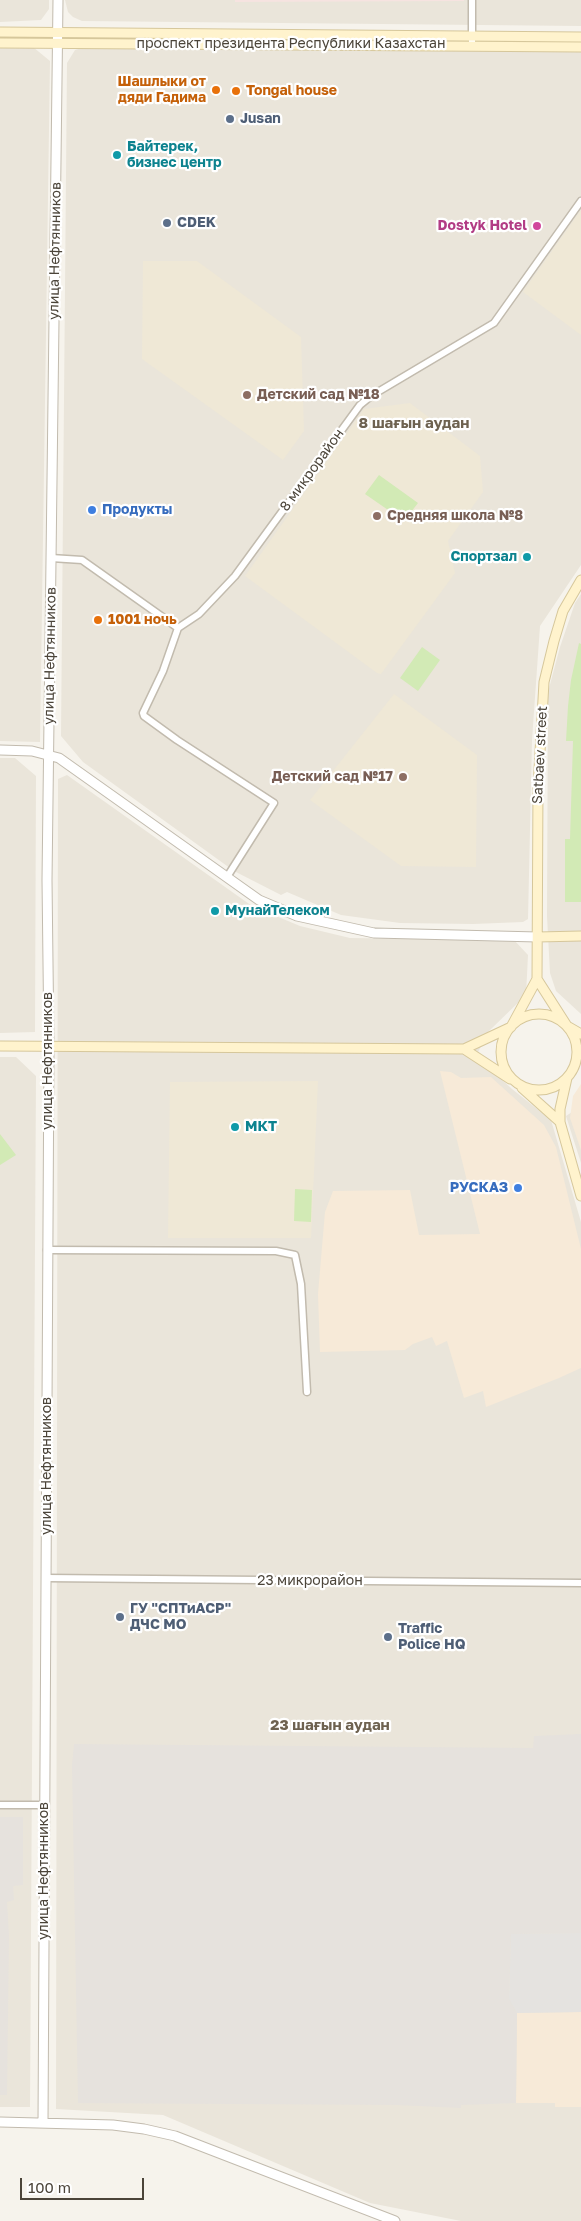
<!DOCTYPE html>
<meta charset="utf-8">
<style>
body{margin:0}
#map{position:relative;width:581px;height:2221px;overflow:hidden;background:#f6f3ec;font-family:"Golos Text",sans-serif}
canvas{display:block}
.scale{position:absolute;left:20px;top:2178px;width:124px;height:22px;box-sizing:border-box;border:2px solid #4b4439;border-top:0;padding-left:6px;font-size:15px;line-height:18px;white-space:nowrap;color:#4b4439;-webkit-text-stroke:4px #fff;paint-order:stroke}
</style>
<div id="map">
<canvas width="581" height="2221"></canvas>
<div class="scale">100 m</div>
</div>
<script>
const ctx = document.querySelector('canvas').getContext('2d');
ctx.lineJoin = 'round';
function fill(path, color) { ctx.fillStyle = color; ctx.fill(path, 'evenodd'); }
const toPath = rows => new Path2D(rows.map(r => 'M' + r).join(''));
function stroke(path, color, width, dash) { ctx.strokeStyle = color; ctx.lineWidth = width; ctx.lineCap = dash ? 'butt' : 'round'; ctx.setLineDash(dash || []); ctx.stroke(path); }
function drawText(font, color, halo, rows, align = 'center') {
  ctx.font = font + ' "Golos Text",sans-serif'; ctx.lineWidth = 4.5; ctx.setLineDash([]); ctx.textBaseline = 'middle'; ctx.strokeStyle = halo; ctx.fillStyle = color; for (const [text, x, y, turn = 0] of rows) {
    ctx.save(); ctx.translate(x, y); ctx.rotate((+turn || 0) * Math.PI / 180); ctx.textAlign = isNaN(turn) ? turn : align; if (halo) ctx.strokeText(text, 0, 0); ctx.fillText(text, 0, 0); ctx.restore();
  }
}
const residential = toPath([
 [0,0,49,0,49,9,41,20,0,22],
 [65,0,581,0,581,26,82,21,73,17,68,12],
 [0,47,33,47,50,61,40,742,0,741],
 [82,48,581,51,581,565,540,626,532,740,528,919,523,922,473,924,400,923,341,915,287,892,281,895,234,871,83,762,61,736,67,63,75,50],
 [581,594,581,1014,556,991,550,973,547,916,548,692,560,647,575,603],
 [0,758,15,758,36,776,35,1032,0,1033],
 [67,775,252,906,300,926,350,938,514,940,528,955,526,995,489,1031,476,1056,512,1089,551,1120,581,1222,581,2221,461,2221,370,2203,163,2115,56,2109,58,779],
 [0,1057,16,1057,36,1076,30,2107,0,2107],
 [581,1094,581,1163,566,1116,575,1110]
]);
const commercial = toPath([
 [440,1071,451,1072,461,1078,491,1077,544,1125,556,1147,581,1249,581,1368,559,1378,486,1407,483,1391,464,1398,447,1341,436,1346,432,1337,413,1344,405,1350,320,1352,318,1294,325,1212,333,1191,410,1190,419,1235,480,1234],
 [581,1084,581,1150,570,1118,573,1096],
 [581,2012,581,2107,555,2107,555,2103,516,2103,517,2013]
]);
const industrial = toPath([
 [581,1734,581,1933,511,1934,509,1998,517,2013,516,2103,461,2105,461,2108,397,2105,78,2103,72,1765,74,1744,533,1748,534,1736],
 [0,1817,23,1817,23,1885,13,1886,14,1900,7,1902,9,1936,7,2095,0,2095]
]);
const education = toPath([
 [581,210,581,335,523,292],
 [143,261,197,261,301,337,304,431,283,460,142,359],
 [410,403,480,456,483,492,448,541,455,573,381,674,377,673,245,576,364,409],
 [394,694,477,755,476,867,401,866,310,800],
 [318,1081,311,1238,168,1238,170,1082]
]);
const medical = toPath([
 [235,0,464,0,464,1,235,2]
]);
const green = toPath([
 [379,475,418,503,404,521,365,494],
 [579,643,581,644,581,902,565,902,565,839,570,839,573,741,566,741,568,706,571,680],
 [422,647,440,660,418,691,400,678],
 [0,1134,16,1155,0,1165],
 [295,1189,312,1190,311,1222,294,1221]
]);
const parking = toPath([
 [581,1933,581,2012,517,2013,509,1999,511,1934]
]);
const minor = toPath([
 [472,0,472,46],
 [51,558,82,560,178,628,163,671,143,713,144,716,177,740,274,803,227,877],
 [178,628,199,614,235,576,360,405,371,396,494,323,581,201],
 [47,1250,276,1251,295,1255,301,1284,307,1392],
 [46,1578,581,1583],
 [0,1805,45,1805]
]);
const tertiary = toPath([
 [0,750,32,751,59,758,259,900,297,916,374,933,538,937],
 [0,2122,113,2125,144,2129,175,2136,395,2221],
 [43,2123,49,1046,47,880,58,0]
]);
const secondary = toPath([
 [0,32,581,37],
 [0,43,581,47],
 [538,937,581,936],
 [537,979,567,1026,581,1034],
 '501 1052a38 38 0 1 1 76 0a38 38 0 1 1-76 0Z',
 [0,1046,464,1049,511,1027,537,979,538,787,544,682,554,641,563,611,581,580],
 [464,1049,510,1079],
 [567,1078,560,1109,560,1122,581,1196],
 [522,1088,560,1122]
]);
const markers = [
 [216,90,5,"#e8710a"],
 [236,91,5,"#e8710a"],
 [230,119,5,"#5c6f8a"],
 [117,155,5,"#0f9aa8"],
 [167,223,5,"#5c6f8a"],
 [537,226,5,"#d1479c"],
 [247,395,5,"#8d6e63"],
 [92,510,5,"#3f7fe0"],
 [377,516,5,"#8d6e63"],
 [527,557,5,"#0f9aa8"],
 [98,620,5,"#e8710a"],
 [403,777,5,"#8d6e63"],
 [215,911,5,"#0f9aa8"],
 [235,1127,5,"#0f9aa8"],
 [518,1188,5,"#3f7fe0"],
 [120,1617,5,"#5c6f8a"],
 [388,1637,5,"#5c6f8a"]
];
const streetNames = [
 ["проспект президента Республики Казахстан",291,44],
 ["улица Нефтянников",55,251,-89],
 ["8 микрорайон",312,470,-54],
 ["улица Нефтянников",50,656,-89],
 ["Satbaev street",540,755,-87],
 ["улица Нефтянников",48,1061,-90],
 ["улица Нефтянников",47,1466,-90],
 ["23 микрорайон",310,1581],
 ["улица Нефтянников",44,1871,-90]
];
const foodNames = [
 ["Шашлыки от",206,82,"right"],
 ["дяди Гадима",206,98,"right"],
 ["Tongal house",246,91],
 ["1001 ночь",108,620]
];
const serviceNames = [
 ["Jusan",240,119],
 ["CDEK",177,223],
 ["ГУ \"СПТиАСР\"",130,1609],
 ["ДЧС МО",130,1625],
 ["Traffic",398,1629],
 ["Police HQ",398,1645]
];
const cultureNames = [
 ["Байтерек,",127,147],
 ["бизнес центр",127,163],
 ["Спортзал",517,557,"right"],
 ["МунайТелеком",225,911],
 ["МКТ",245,1127]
];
const hotelNames = [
 ["Dostyk Hotel",527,226]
];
const educationNames = [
 ["Детский сад №18",257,395],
 ["Средняя школа №8",387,516],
 ["Детский сад №17",393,777,"right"]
];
const shopNames = [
 ["Продукты",102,510],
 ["РУСКАЗ",508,1188,"right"]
];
const neighbourhoodNames = [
 ["8 шағын аудан",414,423],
 ["23 шағын аудан",330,1725]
];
fill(residential, '#eae5da');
fill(commercial, '#f7ead8');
fill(industrial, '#e6e2dd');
fill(education, '#efe8d6');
fill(medical, '#f6e3e0');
fill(green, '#d2eab5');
fill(parking, '#e5e3e0');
stroke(minor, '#c2bbae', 9);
stroke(tertiary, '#c2bbae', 11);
stroke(secondary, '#d6c79b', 11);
stroke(minor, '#fff', 6);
stroke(tertiary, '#fff', 9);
stroke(secondary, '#fff3cd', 9);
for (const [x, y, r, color] of markers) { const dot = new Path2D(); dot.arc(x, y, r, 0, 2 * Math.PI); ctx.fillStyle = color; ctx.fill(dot); stroke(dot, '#fff', 2); }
drawText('14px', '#4b4439', '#fff', streetNames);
drawText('bold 14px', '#c56008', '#fff', foodNames, 'left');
drawText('bold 14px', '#4e5e75', '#fff', serviceNames, 'left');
drawText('bold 14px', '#0d838f', '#fff', cultureNames, 'left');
drawText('bold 14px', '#b23c85', '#fff', hotelNames, 'right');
drawText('bold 14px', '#785e54', '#fff', educationNames, 'left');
drawText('bold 14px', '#366cbe', '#fff', shopNames, 'left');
drawText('bold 15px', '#6e6250', '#fff', neighbourhoodNames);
</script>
